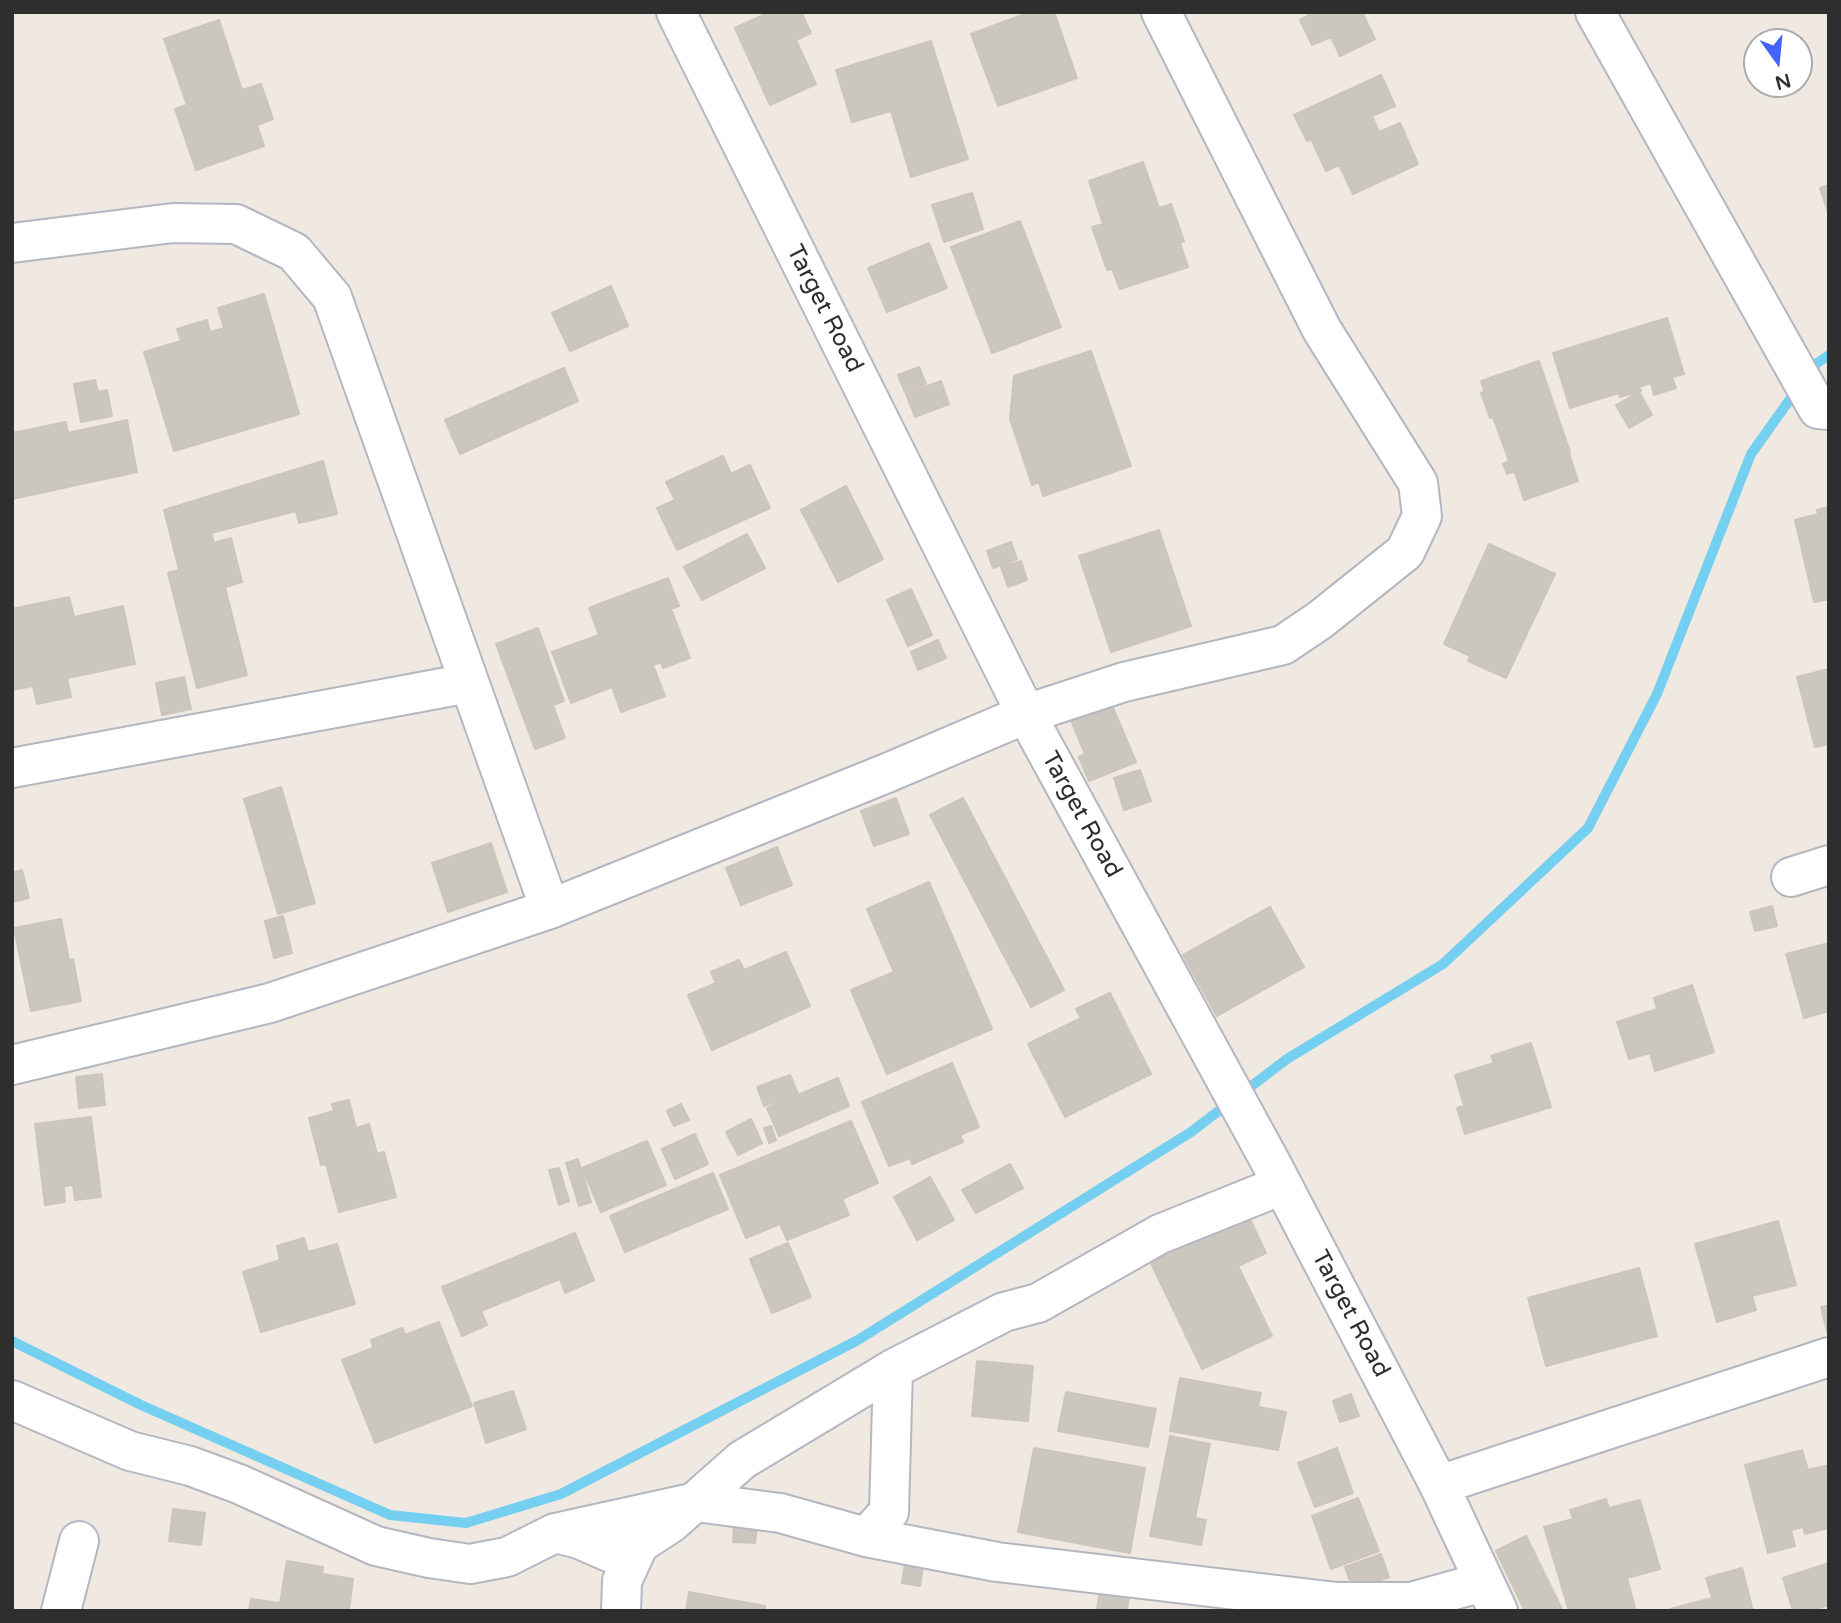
<!DOCTYPE html>
<style>
body{margin:0}
#map{position:relative;width:1841px;height:1623px;overflow:hidden;background:#efe9e1;font-family:"Varela Round",sans-serif}
canvas{display:block}
.frame{position:absolute;inset:0;border:14px solid #2e2e2e;pointer-events:none}
.north{position:absolute;left:1743px;top:28px;width:70px;height:70px;box-sizing:border-box;background:#fff;border:2px solid #ababab;border-radius:50%;rotate:165deg;font-size:19px;font-weight:700;line-height:28px;text-align:center;color:#2e2e2e}
.north::after{content:'';display:block;margin:auto;width:24px;height:32px;background:#4264fb;clip-path:polygon(50% 0,100% 100%,50% 72%,0 100%)}
</style>
<div id="map">
<canvas width="1841" height="1623"></canvas>
<div class="frame"></div>
<div class="north">N</div>
</div>
<script>
const ctx = document.querySelector('canvas').getContext('2d');
ctx.lineJoin = 'round';
const toPath = rows => new Path2D(rows.map(r => 'M' + r).join(''));
function stroke(path, color, width, dash) { ctx.strokeStyle = color; ctx.lineWidth = width; ctx.lineCap = dash ? 'butt' : 'round'; ctx.setLineDash(dash || []); ctx.stroke(path); }
function fill(path, color) { ctx.fillStyle = color; ctx.fill(path, 'evenodd'); }
function drawText(font, color, halo, rows, align = 'center') {
  ctx.font = font + ' "Varela Round",sans-serif'; ctx.lineWidth = 7; ctx.setLineDash([]); ctx.textBaseline = 'middle'; ctx.strokeStyle = halo; ctx.fillStyle = color; for (const [text, x, y, turn = 0] of rows) {
    ctx.save(); ctx.translate(x, y); ctx.rotate((+turn || 0) * Math.PI / 180); ctx.textAlign = isNaN(turn) ? turn : align; if (halo) ctx.strokeText(text, 0, 0); ctx.fillText(text, 0, 0); ctx.restore();
  }
}
const stream = toPath([
 [1807,374,1813,366,1829,355],
 [12,1341,141,1405,390,1515,466,1523,561,1494,858,1340,1191,1132,1287,1059,1443,964,1588,828,1657,694,1751,454,1798,388]
]);
const building = toPath([
 [770,12,801,12,811,33,796,40,816,84,770,105,735,28,770,12],
 [1030,12,1054,12,1077,78,998,106,971,34,1030,12],
 [1315,12,1362,12,1375,39,1340,56,1331,37,1312,45,1300,20,1315,12],
 [219,20,242,90,261,84,273,119,257,125,264,146,196,170,175,109,187,105,164,39,219,20],
 [931,41,968,159,911,177,891,111,852,122,836,70,931,41],
 [1381,75,1395,106,1372,116,1379,132,1400,123,1418,164,1353,194,1339,165,1326,171,1311,139,1307,141,1294,115,1381,75],
 [1143,162,1159,208,1171,204,1184,241,1180,243,1188,267,1120,289,1112,269,1107,270,1092,227,1103,224,1089,181,1143,162],
 [1829,185,1829,215,1820,188,1829,185],
 [972,193,983,229,944,242,932,205,972,193],
 [1020,221,1061,327,992,353,951,247,1020,221],
 [929,243,947,288,887,312,868,268,929,243],
 [611,286,628,326,570,351,552,313,611,286],
 [264,294,299,414,174,451,144,352,181,341,177,329,207,320,210,332,224,328,218,308,264,294],
 [1667,318,1684,374,1672,377,1676,388,1654,395,1651,383,1639,387,1641,391,1620,397,1619,393,1570,408,1553,353,1667,318],
 [1091,351,1131,466,1043,496,1039,482,1032,485,1010,419,1014,376,1091,351],
 [1539,361,1570,452,1507,474,1503,464,1509,461,1493,417,1490,418,1481,393,1484,391,1481,381,1539,361],
 [919,367,926,384,905,392,898,375,919,367],
 [564,368,578,401,460,454,445,420,564,368],
 [95,380,98,392,107,390,112,416,81,422,74,384,95,380],
 [941,381,949,404,915,417,906,394,941,381],
 [1639,392,1652,415,1629,428,1616,405,1639,392],
 [127,420,137,472,12,499,12,433,66,422,68,433,127,420],
 [1569,453,1578,481,1524,500,1515,472,1569,453],
 [723,456,731,474,750,465,770,508,677,550,657,508,675,500,666,482,723,456],
 [323,461,337,514,299,523,296,511,211,533,214,543,231,538,242,582,225,587,247,675,197,688,168,573,179,570,164,510,323,461],
 [846,486,883,559,838,582,801,510,846,486],
 [1829,507,1829,599,1814,602,1795,520,1818,514,1817,510,1829,507],
 [1159,530,1191,626,1111,652,1079,556,1159,530],
 [747,534,765,568,702,600,684,567,747,534],
 [1011,542,1017,559,993,568,987,551,1011,542],
 [1489,544,1555,574,1506,678,1468,661,1470,656,1444,644,1489,544],
 [1021,561,1027,580,1008,587,1001,567,1021,561],
 [668,578,679,606,671,609,690,658,663,668,661,662,653,665,665,696,621,712,612,687,571,703,552,652,599,635,589,608,668,578],
 [911,589,932,635,908,646,887,600,911,589],
 [69,597,74,617,123,606,135,664,67,678,71,697,37,704,33,686,12,690,12,609,69,597],
 [538,628,564,701,553,705,565,738,535,749,496,644,538,628],
 [938,640,946,658,918,670,911,652,938,640],
 [1829,669,1829,744,1815,747,1797,677,1829,669],
 [184,677,191,709,162,715,156,683,184,677],
 [1111,703,1136,762,1089,781,1079,757,1085,754,1071,720,1111,703],
 [1140,770,1151,801,1124,810,1114,778,1140,770],
 [281,787,315,903,278,914,244,799,281,787],
 [896,798,909,834,874,846,861,811,896,798],
 [963,798,1064,990,1031,1007,930,815,963,798],
 [491,843,507,892,448,912,432,863,491,843],
 [777,847,792,885,741,905,726,868,777,847],
 [22,870,29,898,12,902,12,873,22,870],
 [929,882,992,1029,887,1074,851,990,894,972,867,909,929,882],
 [1772,906,1777,926,1755,931,1750,912,1772,906],
 [1270,907,1304,967,1217,1016,1183,955,1270,907],
 [283,916,292,953,274,958,265,921,283,916],
 [61,919,69,960,73,959,81,1001,31,1011,14,928,61,919],
 [1829,943,1829,1011,1804,1018,1786,954,1829,943],
 [786,952,810,1006,712,1050,688,995,716,983,711,972,739,960,744,970,786,952],
 [1692,985,1714,1052,1655,1071,1650,1053,1629,1059,1617,1022,1657,1009,1654,998,1692,985],
 [1110,993,1151,1074,1065,1117,1028,1044,1081,1018,1076,1009,1110,993],
 [1531,1043,1551,1107,1465,1134,1457,1108,1464,1106,1455,1075,1494,1063,1491,1056,1531,1043],
 [952,1063,979,1127,960,1135,963,1142,912,1164,910,1158,889,1166,862,1102,952,1063],
 [102,1074,105,1105,79,1108,76,1077,102,1074],
 [790,1075,798,1094,764,1106,757,1087,790,1075],
 [838,1078,849,1106,779,1136,767,1108,838,1078],
 [349,1100,356,1128,369,1124,377,1154,384,1152,396,1197,339,1212,326,1164,321,1165,309,1118,334,1111,332,1104,349,1100],
 [681,1104,689,1120,674,1126,667,1111,681,1104],
 [91,1117,101,1197,75,1200,73,1185,64,1186,65,1202,45,1205,35,1124,91,1117],
 [751,1119,762,1143,738,1155,726,1132,751,1119],
 [851,1121,878,1183,842,1199,849,1215,787,1240,780,1224,746,1238,720,1175,851,1121],
 [771,1126,776,1140,769,1143,764,1128,771,1126],
 [695,1134,708,1164,675,1179,662,1149,695,1134],
 [647,1141,666,1185,601,1212,582,1168,647,1141],
 [578,1159,591,1202,579,1206,566,1163,578,1159],
 [1010,1164,1023,1188,976,1213,962,1190,1010,1164],
 [559,1168,569,1201,559,1205,549,1170,559,1168],
 [713,1173,728,1209,625,1252,610,1216,713,1173],
 [930,1177,954,1220,917,1240,894,1197,930,1177],
 [1247,1213,1266,1253,1238,1266,1272,1336,1202,1369,1149,1259,1247,1213],
 [1778,1221,1796,1285,1752,1296,1756,1310,1717,1322,1695,1244,1778,1221],
 [575,1233,594,1280,565,1293,560,1279,481,1311,487,1325,462,1336,442,1287,575,1233],
 [304,1238,308,1252,337,1244,355,1304,261,1332,243,1272,280,1260,277,1246,304,1238],
 [788,1243,811,1297,772,1313,750,1259,788,1243],
 [1639,1268,1657,1336,1546,1366,1528,1298,1639,1268],
 [1829,1305,1829,1330,1827,1331,1821,1307,1829,1305],
 [439,1322,472,1406,375,1443,342,1360,373,1348,371,1340,402,1328,405,1335,439,1322],
 [977,1361,1033,1366,1028,1421,972,1416,977,1361],
 [1180,1378,1261,1393,1258,1407,1286,1412,1278,1450,1170,1431,1180,1378],
 [513,1391,526,1429,486,1443,474,1403,513,1391],
 [1066,1392,1156,1409,1148,1447,1058,1431,1066,1392],
 [1351,1394,1359,1416,1340,1422,1333,1401,1351,1394],
 [1170,1436,1210,1444,1195,1518,1206,1520,1201,1545,1150,1536,1170,1436],
 [1034,1448,1145,1468,1130,1553,1018,1532,1034,1448],
 [1337,1448,1353,1493,1315,1507,1298,1463,1337,1448],
 [1802,1450,1808,1470,1829,1465,1829,1528,1805,1534,1803,1527,1791,1530,1795,1546,1768,1553,1745,1465,1802,1450],
 [1358,1498,1379,1551,1331,1569,1312,1516,1358,1498],
 [1606,1499,1609,1508,1640,1500,1660,1569,1627,1578,1636,1611,1569,1611,1544,1527,1573,1519,1570,1510,1606,1499],
 [173,1509,205,1513,201,1545,169,1541,173,1509],
 [734,1525,757,1527,755,1543,733,1542,734,1525],
 [1526,1536,1563,1611,1525,1611,1496,1551,1526,1536],
 [1381,1554,1389,1577,1353,1590,1345,1567,1381,1554],
 [287,1561,323,1567,322,1574,353,1579,349,1611,249,1611,251,1599,280,1603,287,1561],
 [1829,1563,1829,1605,1809,1611,1793,1611,1783,1578,1829,1563],
 [905,1564,923,1566,920,1586,902,1583,905,1564],
 [1742,1568,1753,1611,1671,1611,1670,1609,1712,1598,1706,1578,1742,1568],
 [1101,1584,1130,1588,1127,1611,1097,1609,1101,1584],
 [689,1592,765,1606,765,1611,686,1611,689,1592]
]);
const minor = toPath([
 [676,12,1026,714,1271,1163,1439,1485,1498,1611],
 [1595,12,1818,409,1829,410],
 [12,243,173,223,236,224,294,252,332,297,550,909],
 [12,768,469,683],
 [1791,877,1829,865],
 [12,1065,270,1003,550,909,887,773,1026,714,1124,682,1283,645,1320,620,1405,552,1422,516,1418,483,1322,330,1161,12],
 [12,1400,130,1451,190,1466,239,1484,376,1546,429,1558,470,1564,507,1557,555,1533,696,1502,780,1513,866,1537,997,1562,1337,1602,1411,1602,1483,1582],
 [1439,1485,1829,1357],
 [555,1533,579,1539,609,1552,639,1544,671,1523,742,1460,893,1369,1004,1312,1038,1303,1160,1234,1282,1185],
 [866,1537,889,1512,893,1369],
 [61,1611,79,1541],
 [621,1611,622,1581,639,1544]
]);
const streetNames = [
 ["Target Road",824,309,63],
 ["Target Road",1081,815,61],
 ["Target Road",1350,1314,62]
];
stroke(stream, '#75cff0', 10);
fill(building, '#cbc7bf');
stroke(building, '#cbc5ba', 2);
stroke(minor, '#b4b7c1', 42);
stroke(minor, '#fff', 38);
drawText('24px', '#2e2e2e', '#fff', streetNames);
</script>
